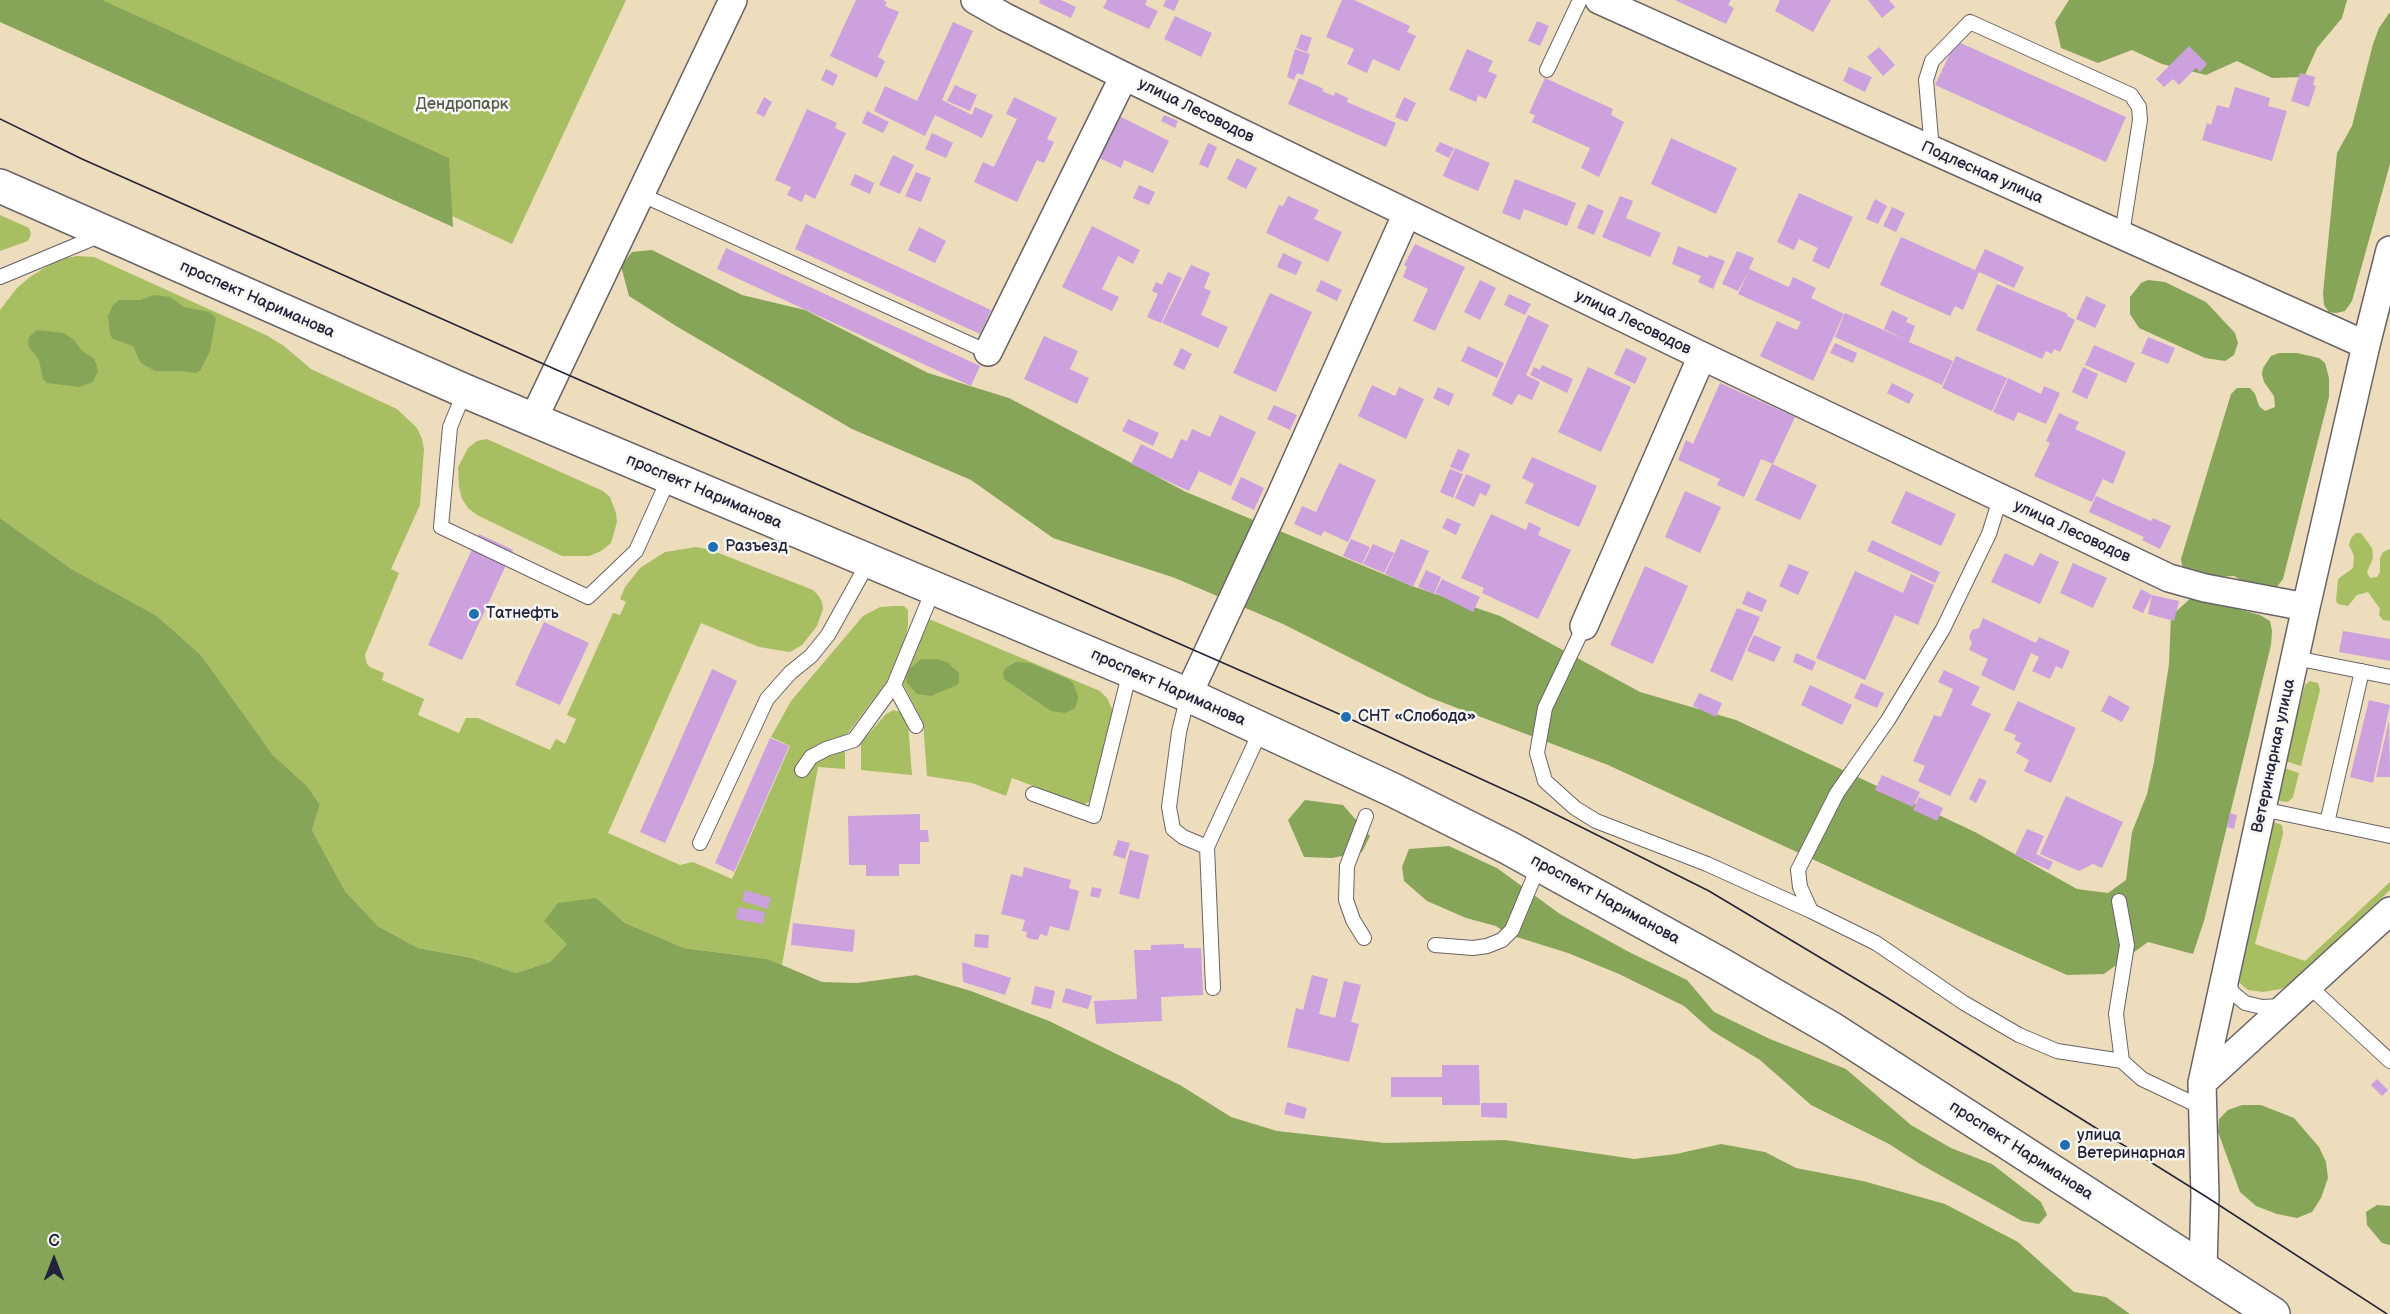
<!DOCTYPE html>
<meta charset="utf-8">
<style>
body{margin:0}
#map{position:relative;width:2390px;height:1314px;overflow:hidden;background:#eeddbc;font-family:"Balsamiq Sans",sans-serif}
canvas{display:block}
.north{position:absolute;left:24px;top:1230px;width:60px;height:60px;-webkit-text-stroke:4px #f6f6f2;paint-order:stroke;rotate:0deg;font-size:16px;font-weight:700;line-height:24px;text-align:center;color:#22223b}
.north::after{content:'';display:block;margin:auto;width:21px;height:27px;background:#22223b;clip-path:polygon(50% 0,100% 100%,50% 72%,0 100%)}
</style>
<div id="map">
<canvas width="2390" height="1314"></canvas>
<div class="north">С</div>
</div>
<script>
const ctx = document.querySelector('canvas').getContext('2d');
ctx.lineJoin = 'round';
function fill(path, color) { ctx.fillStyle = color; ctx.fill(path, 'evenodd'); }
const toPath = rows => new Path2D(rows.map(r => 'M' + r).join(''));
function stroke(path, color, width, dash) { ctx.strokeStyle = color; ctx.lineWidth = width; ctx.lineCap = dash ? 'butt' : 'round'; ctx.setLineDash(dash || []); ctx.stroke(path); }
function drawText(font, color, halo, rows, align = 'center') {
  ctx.font = font + ' "Balsamiq Sans",sans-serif'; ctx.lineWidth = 5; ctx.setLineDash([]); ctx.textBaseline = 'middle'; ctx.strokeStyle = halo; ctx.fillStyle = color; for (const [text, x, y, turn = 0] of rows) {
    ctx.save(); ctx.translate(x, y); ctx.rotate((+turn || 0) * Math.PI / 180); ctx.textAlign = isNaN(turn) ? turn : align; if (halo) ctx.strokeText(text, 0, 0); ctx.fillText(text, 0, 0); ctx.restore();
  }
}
const green = toPath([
 [0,0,626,0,512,244,0,5],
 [0,215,29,228,31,234,28,241,0,251],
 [77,256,94,257,266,335,284,346,311,369,397,409,417,428,422,439,424,449,420,505,391,569,399,573,365,655,367,664,370,667,384,673,382,680,424,699,418,715,459,733,466,718,478,718,550,750,556,739,565,744,576,719,567,715,613,613,620,615,626,602,620,599,625,587,640,568,665,552,696,547,711,550,813,590,818,595,822,602,823,609,817,626,802,645,790,652,759,647,701,623,608,833,680,865,693,862,732,879,790,746,771,737,791,701,863,616,880,607,894,606,904,606,908,610,908,626,905,640,887,681,845,737,845,769,818,767,782,965,768,959,684,948,625,923,595,898,568,943,550,962,516,973,472,958,418,948,378,926,345,891,312,830,320,805,308,787,273,755,201,655,157,616,70,568,0,518,0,310,17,288,30,277,57,260],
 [487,439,603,491,610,497,616,513,617,522,611,543,601,551,589,556,562,556,477,515,468,508,462,499,459,487,458,467,468,448,477,441],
 [2356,533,2361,533,2372,548,2373,558,2367,572,2370,578,2377,577,2380,572,2380,558,2383,552,2390,549,2390,621,2383,620,2379,615,2380,609,2368,592,2357,595,2348,606,2338,604,2336,601,2338,579,2353,568,2354,556,2349,545,2351,538],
 [927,619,929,619,1100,691,1107,698,1114,713,1093,799,1085,804,1081,804,1012,778,1006,796,972,783,927,776,923,722,901,680],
 [2310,681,2318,683,2320,690,2301,766,2285,761,2305,685],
 [893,710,901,712,908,723,912,775,861,770,861,743,885,715],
 [2284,768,2299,773,2293,797,2288,802,2280,801,2277,796],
 [2273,822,2282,825,2283,834,2255,944,2305,961,2390,882,2390,890,2296,981,2281,989,2263,992,2248,990,2237,981]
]);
const forest = toPath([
 [0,0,102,0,449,158,453,227,0,22],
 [2069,0,2347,0,2342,18,2317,48,2304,77,2272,78,2237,61,2206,75,2162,64,2132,50,2098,63,2061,48,2055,22],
 [2390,12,2390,164,2352,301,2345,311,2336,313,2329,312,2324,305,2323,293,2337,153,2352,126,2373,44,2379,28],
 [652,250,742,295,805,310,928,373,1009,398,1186,492,1412,586,1500,616,1640,692,1736,720,1975,832,2077,889,2108,893,2126,880,2132,832,2147,794,2154,762,2169,664,2171,616,2192,597,2260,615,2270,621,2272,631,2271,645,2204,921,2193,954,2148,942,2104,974,2067,975,1979,936,1608,765,1428,697,1283,624,1175,578,1053,538,971,480,852,429,676,326,629,296,621,266,632,252],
 [2148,280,2165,282,2206,302,2235,333,2238,343,2234,355,2225,361,2205,358,2139,328,2130,314,2130,297,2141,283],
 [154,295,170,297,184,307,210,312,216,318,210,351,200,371,195,373,183,371,155,371,141,363,133,346,113,339,110,335,108,316,113,305,119,300,140,300],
 [37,330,64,333,74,340,82,351,93,358,96,363,98,371,93,382,79,387,47,383,43,379,39,360,29,347,28,341,29,337],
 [2279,353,2297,353,2319,358,2325,363,2329,378,2329,397,2283,579,2276,588,2244,585,2241,580,2234,576,2203,578,2187,572,2182,565,2181,559,2231,394,2237,388,2250,388,2255,394,2259,406,2265,411,2275,407,2274,396,2264,382,2262,374,2263,368,2271,356],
 [0,518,70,568,157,616,201,655,273,755,308,787,320,805,312,830,345,891,378,926,418,948,472,958,516,973,550,962,567,944,544,921,558,903,596,898,625,923,684,948,768,959,822,982,857,983,916,975,971,991,1049,1021,1180,1085,1231,1117,1277,1131,1385,1143,1505,1140,1634,1159,1676,1154,1721,1144,1765,1152,1796,1168,1863,1181,1945,1204,2018,1242,2074,1292,2106,1297,2130,1314,0,1314],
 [921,659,937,659,947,662,959,673,959,682,957,685,931,696,917,694,907,683,906,672],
 [1016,662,1030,663,1068,679,1073,683,1077,693,1078,699,1075,708,1065,713,1051,711,1004,679,1003,672,1007,667],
 [1305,800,1343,805,1370,836,1362,852,1332,858,1304,857,1288,820],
 [1449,846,1497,868,1560,914,1629,952,1687,980,1714,1012,1770,1039,1846,1069,1911,1125,1951,1148,1992,1164,2041,1202,2047,1215,2039,1224,2022,1221,1920,1164,1889,1144,1811,1105,1760,1060,1712,1031,1684,1006,1619,974,1568,953,1507,934,1496,926,1466,918,1427,901,1404,881,1402,867,1409,849],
 [2242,1105,2261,1105,2294,1118,2319,1147,2326,1162,2328,1178,2321,1198,2312,1212,2297,1218,2277,1214,2256,1206,2240,1192,2218,1132,2219,1119,2228,1110],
 [2377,1205,2390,1206,2390,1245,2382,1243,2367,1225,2366,1212]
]);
const building = toPath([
 [856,0,883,0,887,2,885,6,899,12,878,57,885,61,877,78,830,56],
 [1040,0,1061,0,1076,7,1071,18,1039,3],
 [1107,0,1147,0,1145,5,1158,11,1149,29,1103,8],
 [1166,0,1179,0,1174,11,1163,6],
 [1342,0,1354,0,1410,26,1407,32,1416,36,1399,71,1373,59,1367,73,1347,64,1354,49,1326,37],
 [1675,0,1731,0,1728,5,1734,8,1726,24],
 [1780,0,1831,0,1813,32,1775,11],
 [1868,0,1889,0,1895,7,1882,18],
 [1175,16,1212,33,1201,57,1164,39],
 [1537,21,1549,26,1540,46,1528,41],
 [953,22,973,31,942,100,972,115,975,107,993,115,982,138,935,115,925,136,874,111,885,86,917,101],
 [1301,34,1312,38,1307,52,1296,48],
 [1956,41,2126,117,2106,162,1935,85],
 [2189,46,2207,64,2200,72,2196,68,2179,85,2173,79,2164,87,2156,79],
 [1879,47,1895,65,1883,76,1867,57],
 [1295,49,1310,54,1303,75,1297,73,1294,80,1287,77],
 [1467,49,1493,61,1488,71,1497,75,1486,99,1478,95,1476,102,1449,90],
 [1849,67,1872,77,1865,92,1843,81],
 [826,69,838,75,833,86,821,80],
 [2300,73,2315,77,2313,85,2316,86,2309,107,2291,101],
 [1299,78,1324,89,1322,91,1334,96,1335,92,1348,98,1347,102,1396,123,1386,147,1288,104],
 [1545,78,1613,109,1611,115,1624,122,1599,177,1581,168,1590,148,1532,122,1535,115,1529,113],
 [955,85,977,95,970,111,947,101],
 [2235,87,2270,98,2268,106,2287,111,2272,161,2202,140,2207,123,2211,125,2217,105,2229,108],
 [764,97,772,102,764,117,756,113],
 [1014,97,1057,118,1047,139,1054,142,1044,163,1037,160,1017,202,974,182,983,162,994,167,1017,119,1006,114],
 [1404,97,1416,103,1407,122,1395,117],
 [807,109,837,123,835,128,846,133,815,199,805,194,802,202,787,195,791,187,775,180],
 [867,111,889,122,883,133,862,123],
 [1117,115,1169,141,1153,173,1124,160,1121,168,1097,157],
 [1164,115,1178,121,1175,128,1161,121],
 [932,133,953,143,946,158,925,149],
 [1671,138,1737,168,1716,214,1651,184],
 [1440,142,1454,148,1449,158,1435,151],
 [1208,143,1217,147,1208,168,1199,164],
 [1455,148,1490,163,1478,191,1443,176],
 [893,155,914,165,900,194,879,185],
 [1237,158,1257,168,1246,189,1227,179],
 [916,172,931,178,921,202,905,196],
 [855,174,874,183,870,194,850,185],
 [1515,179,1576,203,1567,226,1524,209,1520,220,1502,213],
 [1139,185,1155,192,1149,205,1133,198],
 [1799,193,1853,217,1829,269,1812,261,1818,248,1799,239,1794,250,1777,242],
 [1288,196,1319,210,1314,219,1342,232,1328,262,1266,233,1279,205,1283,206],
 [1620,196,1633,201,1626,218,1661,233,1650,257,1602,237],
 [1875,199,1887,206,1878,224,1866,219],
 [1588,204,1604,211,1594,235,1577,228],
 [1892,207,1905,213,1896,232,1883,226],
 [806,224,991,310,980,334,795,249],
 [1092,226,1140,250,1133,264,1118,256,1102,289,1119,297,1112,311,1062,287],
 [919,227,946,241,935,263,908,250],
 [1901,237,1975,270,1985,249,2024,267,2014,288,1979,272,1963,310,1955,306,1950,316,1880,285],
 [1415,244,1465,267,1435,331,1413,321,1428,289,1403,277,1407,267,1404,265],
 [1678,246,1708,258,1709,255,1725,261,1713,289,1698,282,1701,276,1672,264],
 [726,248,980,366,971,386,717,269],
 [1737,251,1754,258,1749,269,1789,287,1793,277,1816,288,1811,298,1844,314,1813,381,1760,356,1777,321,1797,330,1801,322,1738,294,1749,271,1738,291,1722,284],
 [1283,253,1302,262,1296,275,1277,267],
 [1191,265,1210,273,1204,288,1211,291,1201,315,1228,327,1218,348,1162,323],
 [1168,272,1182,278,1161,323,1147,317,1158,294,1152,291,1156,282,1162,285],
 [1321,280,1342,290,1337,301,1316,291],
 [1480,280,1496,288,1480,320,1464,312],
 [1997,284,2068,314,2067,316,2075,320,2060,352,2054,349,2052,354,2046,351,2042,359,1976,330],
 [1270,293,1312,312,1276,392,1233,373],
 [1509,294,1531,304,1525,315,1504,305],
 [2086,296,2106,305,2095,328,2076,319],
 [1892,310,1908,318,1906,322,1915,326,1909,342,1953,361,1942,385,1835,337,1845,313,1906,340,1884,329],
 [1528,315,1549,325,1526,375,1540,382,1532,400,1518,394,1512,405,1492,395],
 [1044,336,1078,351,1070,369,1089,378,1077,404,1024,379],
 [2148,337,2175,348,2168,364,2141,353],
 [1835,343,1857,353,1853,363,1830,353],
 [2094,345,2135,363,2126,383,2085,365],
 [1468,346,1504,363,1497,378,1461,361],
 [1181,348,1192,354,1184,370,1173,365],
 [1626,348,1647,358,1635,384,1614,374],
 [1956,356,2007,378,1992,411,1942,388],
 [1542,365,1573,379,1567,393,1530,375,1534,367,1540,370],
 [1588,367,1631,387,1601,452,1558,432],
 [2083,367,2098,374,2087,399,2072,392],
 [2008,378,2041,394,2044,386,2060,393,2046,424,2018,412,2014,421,1993,412],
 [1720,383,1795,417,1773,464,1761,459,1744,497,1717,485,1720,479,1678,460,1686,440,1693,444],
 [1892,383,1914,394,1909,404,1887,393],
 [1372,385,1395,396,1399,387,1424,399,1406,439,1358,416],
 [1438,387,1454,394,1449,406,1433,398],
 [1274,405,1297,415,1290,430,1267,419],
 [2059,413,2079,422,2075,429,2126,452,2113,484,2103,479,2092,502,2034,476,2050,443,2046,441],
 [1220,415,1256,432,1231,486,1199,471,1189,491,1131,464,1141,444,1172,459,1181,439,1187,441,1192,429,1210,437],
 [1128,419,1159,433,1153,446,1122,431],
 [1458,449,1470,454,1462,472,1450,467],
 [1532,457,1597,486,1579,527,1525,503,1534,484,1522,478],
 [1339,463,1376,480,1348,542,1324,531,1321,536,1294,524,1302,506,1316,512],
 [1772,464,1817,485,1800,520,1755,500],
 [1450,469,1463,474,1453,498,1440,492],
 [1466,474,1491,485,1486,496,1480,493,1474,507,1455,498],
 [1241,477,1264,488,1254,510,1231,499],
 [1685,491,1721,507,1700,553,1665,537],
 [1906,491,1956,514,1941,546,1891,523],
 [2096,496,2151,521,2153,518,2171,526,2160,549,2142,540,2144,537,2089,512],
 [1491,514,1526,530,1529,522,1541,528,1538,535,1571,550,1538,619,1482,593,1484,588,1461,578],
 [1447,518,1461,524,1456,535,1442,528],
 [479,534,513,550,462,660,428,645],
 [1351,539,1370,547,1362,564,1343,556],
 [1401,539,1429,551,1413,587,1385,574],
 [1872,540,1940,572,1935,583,1867,551],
 [1373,544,1394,553,1384,573,1363,564],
 [2005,553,2033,566,2040,553,2059,562,2040,604,1991,582],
 [2073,563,2107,578,2093,608,2060,593],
 [1789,564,1809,572,1798,595,1779,586],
 [1645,566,1688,586,1653,664,1610,645],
 [1426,570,1441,577,1434,594,1418,587],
 [1855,571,1903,593,1911,574,1934,585,1918,625,1895,615,1865,680,1816,658],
 [1442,579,1480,597,1473,612,1435,593],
 [2141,589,2152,595,2143,613,2132,608],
 [1747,591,1767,600,1762,612,1742,604],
 [2152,595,2179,601,2174,621,2148,614],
 [1737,608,1760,617,1732,681,1710,671],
 [1983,618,2036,643,2039,637,2070,651,2062,669,2056,666,2050,679,2032,671,2039,657,2031,653,2014,691,1981,675,1988,659,1969,650,1972,643,1969,637,1972,630,1979,628],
 [544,622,589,643,560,705,515,685],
 [2343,631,2390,639,2390,661,2339,652],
 [1754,635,1781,647,1774,662,1747,651],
 [1796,653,1816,662,1812,671,1793,662],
 [712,669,737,681,665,843,640,832],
 [1944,670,1980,687,1971,705,1991,714,1950,796,1918,781,1925,766,1913,761,1934,715,1941,717,1953,689,1938,682],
 [1861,683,1884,693,1877,708,1854,698],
 [1810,685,1852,705,1842,725,1801,705],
 [1699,693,1722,703,1716,717,1693,706],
 [2109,695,2130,707,2122,722,2101,711],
 [2369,700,2390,705,2373,783,2350,777],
 [2018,701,2076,728,2051,783,2024,771,2029,760,2016,753,2021,743,2014,740,2016,735,2004,730],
 [2389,720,2390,777,2376,777],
 [770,738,789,746,734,872,715,863],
 [1882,775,1920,792,1913,807,1875,790],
 [1979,778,1987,781,1976,803,1969,799],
 [2066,796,2123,822,2102,868,2093,864,2079,871,2040,854],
 [1919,797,1943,808,1937,821,1913,810],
 [2230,813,2237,815,2234,829,2227,827],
 [920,814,920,830,928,830,929,842,920,842,920,864,899,864,899,876,866,876,866,865,849,865,848,816],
 [2027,829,2044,836,2036,854,2053,862,2049,870,2015,855],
 [1118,840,1130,843,1125,859,1113,855],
 [1130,850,1149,855,1139,899,1119,894],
 [1024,867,1071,880,1069,888,1079,891,1069,931,1050,926,1047,936,1040,934,1038,940,1031,939,1026,937,1027,932,1022,931,1025,920,1001,914,1011,874,1022,877],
 [1092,887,1102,889,1099,898,1090,896],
 [745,890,771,898,768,909,742,901],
 [738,907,765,912,763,924,736,919],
 [793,923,855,930,853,952,791,945],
 [975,934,989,935,988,948,974,947],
 [1184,944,1184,948,1201,948,1203,995,1161,997,1162,1021,1096,1024,1094,1001,1137,999,1134,950,1151,950,1151,945],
 [962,962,1011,978,1005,995,963,982],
 [1312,975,1328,979,1319,1014,1335,1018,1344,981,1361,985,1351,1022,1359,1024,1349,1062,1287,1047,1296,1008,1303,1010],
 [1035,986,1055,991,1051,1009,1031,1004],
 [1066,988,1092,996,1088,1009,1062,1002],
 [1442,1065,1479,1065,1480,1105,1442,1105,1442,1097,1391,1097,1391,1077,1442,1077],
 [2377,1079,2388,1090,2382,1096,2371,1085],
 [1287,1102,1307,1108,1304,1119,1284,1114],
 [1481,1103,1507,1103,1507,1118,1481,1117]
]);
const service = toPath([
 [1547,70,1580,0],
 [1932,150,1926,80,1932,61,1970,22,2131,95,2139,107,2140,120,2122,234],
 [640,194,988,352],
 [0,277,101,235],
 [465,391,450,427,441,527,588,597,636,551,669,478],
 [2000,499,1989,534,1943,629,1888,720,1837,793,1798,870,1800,887,1811,911,1876,943,1964,1003,2019,1035,2057,1051,2122,1061,2142,1079,2203,1108],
 [1584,626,1545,708,1537,753,1545,781,1575,808,1596,821,1707,864,1811,911],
 [2295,658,2390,677],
 [1188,695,1179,732,1169,807,1173,829,1183,837,1207,847],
 [916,726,894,685,934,588],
 [802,770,811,757,826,749,854,740,894,685],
 [1033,794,1094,816,1130,671],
 [2262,809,2390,836],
 [2327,823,2362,671],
 [700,843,767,699,790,673,811,656,828,635,869,561],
 [2119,901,2127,945,2116,1014,2122,1061],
 [1364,938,1353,920,1346,900,1347,866,1366,816],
 [1435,945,1473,948,1487,946,1502,940,1512,930,1539,865],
 [2228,979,2232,992,2245,1003,2262,1007,2281,1006],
 [2309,986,2390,1061],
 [1213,988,1207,847,1261,730]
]);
const minor = toPath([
 [975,0,1005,17,1124,76,1702,356,2169,578,2205,588,2306,607],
 [1599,0,2366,345],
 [988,352,1124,76],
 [533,420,733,0],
 [1584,626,1702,356],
 [1188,695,1280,497,1407,213],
 [2202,1083,2390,911],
 [2203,1269,2205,1196,2202,1083,2306,607,2366,345,2390,250]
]);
const primary = toPath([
 [0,186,465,391,1188,695,1393,790,1509,848,1718,963,1832,1029,2273,1314]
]);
const tram = toPath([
 [0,119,82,159,557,370,1346,717,1529,801,1709,891,1881,994,2205,1196,2387,1314]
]);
const markers = [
 [713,547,6,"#1f6fb2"],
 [474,614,6,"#1f6fb2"],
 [1346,717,6,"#1f6fb2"],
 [2065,1145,6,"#1f6fb2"]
];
const parkNames = [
 ["Дендропарк",462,105]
];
const streetNames = [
 ["улица Лесоводов",1196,111,26],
 ["Подлесная улица",1982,173,24],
 ["проспект Нариманова",257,300,24],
 ["улица Лесоводов",1633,323,26],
 ["проспект Нариманова",704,492,23],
 ["улица Лесоводов",2072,532,25],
 ["проспект Нариманова",1168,688,24],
 ["Ветеринарная улица",2274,756,-78],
 ["проспект Нариманова",1605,900,29],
 ["проспект Нариманова",2021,1151,33]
];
const poiNames = [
 ["Разъезд",725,547],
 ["Татнефть",486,614],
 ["СНТ «Слобода»",1358,717],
 ["улица",2077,1136],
 ["Ветеринарная",2077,1154]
];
fill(green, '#a8be63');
fill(forest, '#86a559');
fill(building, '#cca1de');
stroke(service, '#696368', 16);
stroke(minor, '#696368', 30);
stroke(primary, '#696368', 36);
stroke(service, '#fff', 14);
stroke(minor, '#fff', 27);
stroke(primary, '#fff', 33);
stroke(tram, '#22223b', 1.5);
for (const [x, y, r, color] of markers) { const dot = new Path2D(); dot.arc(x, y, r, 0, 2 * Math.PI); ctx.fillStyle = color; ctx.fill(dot); stroke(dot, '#f6f6f2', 2); }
drawText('16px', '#515949', '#f6f6f2', parkNames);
drawText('16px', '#22223b', '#f6f6f2', streetNames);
drawText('16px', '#22223b', '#f6f6f2', poiNames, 'left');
</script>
